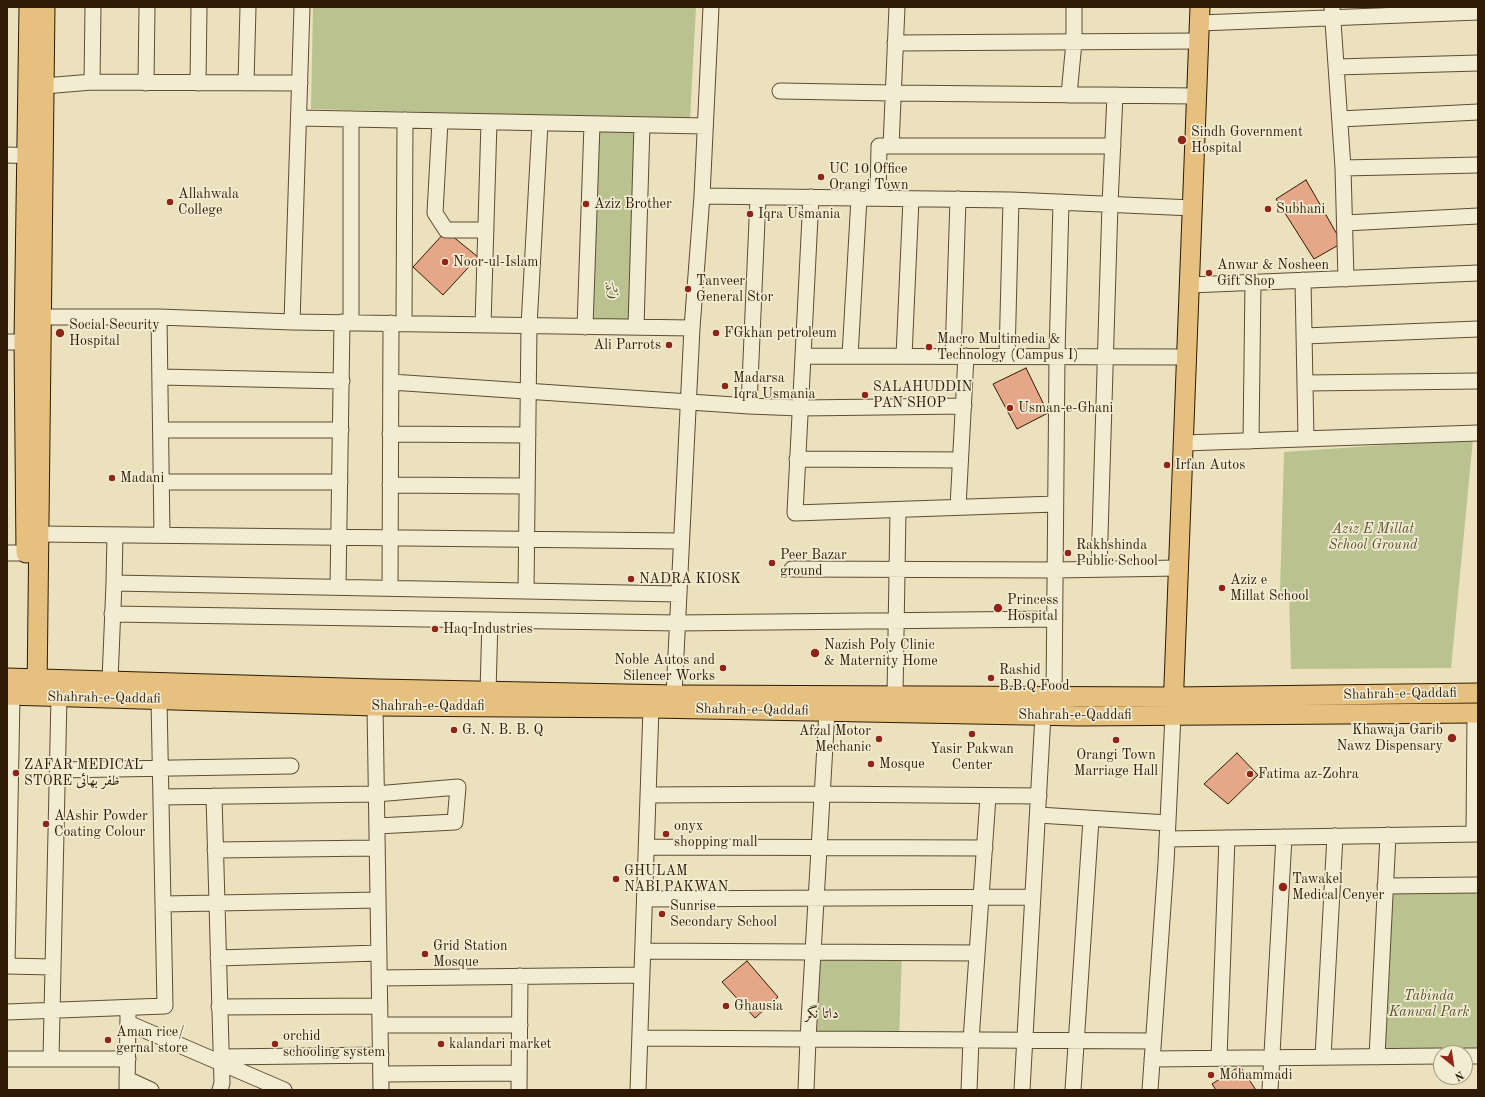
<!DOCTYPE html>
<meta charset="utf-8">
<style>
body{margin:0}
#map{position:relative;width:1485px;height:1097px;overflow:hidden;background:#ebe1bc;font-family:"Old Standard TT",serif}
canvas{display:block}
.frame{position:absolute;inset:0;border:8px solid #301a05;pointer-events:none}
.north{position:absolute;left:1433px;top:1045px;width:40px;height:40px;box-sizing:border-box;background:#f2ecd3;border:1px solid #a49881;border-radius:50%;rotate:150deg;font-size:11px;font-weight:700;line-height:16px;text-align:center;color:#301a05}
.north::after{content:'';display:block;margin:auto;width:14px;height:18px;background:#8f2418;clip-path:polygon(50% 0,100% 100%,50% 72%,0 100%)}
</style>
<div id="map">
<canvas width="1485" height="1097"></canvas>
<div class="frame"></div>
<div class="north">N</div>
</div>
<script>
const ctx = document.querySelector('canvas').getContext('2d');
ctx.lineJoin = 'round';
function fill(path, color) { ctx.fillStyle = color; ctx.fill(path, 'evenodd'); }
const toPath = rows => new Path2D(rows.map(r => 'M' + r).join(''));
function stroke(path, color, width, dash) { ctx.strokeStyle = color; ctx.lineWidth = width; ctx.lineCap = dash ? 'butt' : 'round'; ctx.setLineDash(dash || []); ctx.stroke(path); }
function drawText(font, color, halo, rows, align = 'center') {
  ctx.font = font + ' "Old Standard TT",Amiri,serif'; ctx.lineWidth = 3.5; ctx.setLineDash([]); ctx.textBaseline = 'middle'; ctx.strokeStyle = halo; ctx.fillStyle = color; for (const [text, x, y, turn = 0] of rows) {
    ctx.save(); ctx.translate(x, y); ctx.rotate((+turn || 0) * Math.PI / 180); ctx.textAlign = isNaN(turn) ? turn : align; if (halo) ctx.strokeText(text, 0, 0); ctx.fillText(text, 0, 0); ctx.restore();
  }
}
const green = toPath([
 [313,7,696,7,690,119,311,109],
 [592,124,642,125,636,327,585,327],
 [1473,439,1451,668,1291,669,1289,592,1280,592,1284,452],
 [1478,885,1478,1056,1465,1053,1441,1053,1377,1057,1385,886],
 [813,953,902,954,899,1039,808,1039]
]);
const building = toPath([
 [1306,180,1342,243,1314,259,1276,199,1306,180],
 [446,231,478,257,443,295,413,267,446,231],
 [1026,368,1048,413,1017,429,993,384,1026,368],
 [1237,753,1258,775,1228,804,1204,784,1237,753],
 [747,961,778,997,755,1018,722,982,747,961],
 [1240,1066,1256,1090,1216,1090,1212,1084,1240,1066]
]);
const minor = toPath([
 [1332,7,1343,168,1346,279],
 [1200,23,1478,12],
 [895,43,1199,41],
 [1336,67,1478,63],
 [92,82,93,7],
 [146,83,147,7],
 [198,83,199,7],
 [246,83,248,7],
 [44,86,92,82,300,83],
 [780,91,893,93,1197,96],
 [1069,95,1074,42,1074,7],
 [299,118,705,126],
 [1340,119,1478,112],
 [440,121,435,213,446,230,486,230],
 [891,146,1113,146],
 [7,155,38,156],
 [1343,168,1478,165],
 [702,196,1011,200,1193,208],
 [811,197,803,356,1187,357],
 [878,198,879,146,891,146,897,7],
 [1345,223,1478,216],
 [1303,280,1306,439],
 [1190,285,1478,273],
 [31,317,159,317,292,322,692,328],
 [159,317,162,535],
 [292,322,302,7],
 [351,322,351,119],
 [404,323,405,120],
 [483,325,489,122],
 [585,327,592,124],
 [636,327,642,125],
 [1304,336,1478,329],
 [7,342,34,342],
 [803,356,795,513,1055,504],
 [850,356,859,198],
 [904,356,911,199],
 [953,356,958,199],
 [1007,356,1011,200],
 [160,377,342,381],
 [391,382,749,406,800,408,964,406],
 [1305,383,1478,381],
 [749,406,758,197],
 [161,430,341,430],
 [390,434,528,435],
 [1251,441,1253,282],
 [1184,443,1478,433],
 [797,459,960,460],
 [161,482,340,482],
 [390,485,527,486],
 [958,507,966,356],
 [39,534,681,541],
 [115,535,114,583,679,594],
 [7,553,26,553],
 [792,569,1055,570,1179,568],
 [1099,569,1110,204,1115,95],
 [338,587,342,322],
 [390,588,391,323],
 [526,591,529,326,540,123],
 [112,614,677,623,1054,619],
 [110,680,114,583],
 [488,692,490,620],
 [674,695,692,328,702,196,711,7],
 [895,696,898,510],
 [1054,697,1057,356,1061,202],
 [375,706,381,1090],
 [58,770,291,766],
 [648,795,822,794,1039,796],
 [214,796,222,1083,220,1090],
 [161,797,376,794,458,787,455,822,377,826],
 [1038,815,1168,823],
 [1474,834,1475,713],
 [1167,839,1478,834],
 [647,847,985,848],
 [215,850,377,848],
 [1385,886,1478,885],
 [645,899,1033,897],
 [163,904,378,900],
 [643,951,977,953],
 [218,958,379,953],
 [7,966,12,696],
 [7,966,53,967],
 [379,978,642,975],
 [219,1007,380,1006],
 [7,1012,165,1006,159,700],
 [128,1023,284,1090],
 [380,1025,520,1025],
 [640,1038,1153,1041],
 [1465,1056,1478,1056],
 [221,1057,381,1055],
 [1323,1057,1335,836],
 [1377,1057,1388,835],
 [51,1058,59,697],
 [1219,1058,1227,838],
 [7,1059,128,1059],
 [1152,1059,1441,1056],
 [381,1074,519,1073],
 [127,1079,151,1090],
 [127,1090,128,1015],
 [519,1090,520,976],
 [638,1090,651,708],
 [806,1090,808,1039,827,711],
 [969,1090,971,1040,988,797],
 [1022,1090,1043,715],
 [1073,1090,1091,819],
 [1150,1090,1166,863,1173,715],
 [1270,1090,1284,837]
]);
const major = toPath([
 [26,553,24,342,29,7],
 [7,678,378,689,674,695,1174,697,1478,693],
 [37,692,45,7],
 [7,695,375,706,651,708,1079,716,1478,713],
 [1173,710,1200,7]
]);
const markers = [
 [1182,140,5,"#8f2418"],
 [821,177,4,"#8f2418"],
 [170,202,4,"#8f2418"],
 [586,204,4,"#8f2418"],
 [1268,209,4,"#8f2418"],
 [750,214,4,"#8f2418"],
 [445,262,4,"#8f2418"],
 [1209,273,4,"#8f2418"],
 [688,289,4,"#8f2418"],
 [60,333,5,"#8f2418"],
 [716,333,4,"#8f2418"],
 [669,345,4,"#8f2418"],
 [929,347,4,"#8f2418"],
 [725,386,4,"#8f2418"],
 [865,395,4,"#8f2418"],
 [1010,408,4,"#8f2418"],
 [1167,465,4,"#8f2418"],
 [112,478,4,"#8f2418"],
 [1068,553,4,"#8f2418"],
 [772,563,4,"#8f2418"],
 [631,579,4,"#8f2418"],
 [1222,588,4,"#8f2418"],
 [998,608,5,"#8f2418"],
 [435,629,4,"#8f2418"],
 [815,653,5,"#8f2418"],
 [723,668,4,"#8f2418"],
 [991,678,4,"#8f2418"],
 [454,730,4,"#8f2418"],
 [972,734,4,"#8f2418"],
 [1452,738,5,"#8f2418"],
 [879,739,4,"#8f2418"],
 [1116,740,4,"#8f2418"],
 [871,764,4,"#8f2418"],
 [16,773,4,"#8f2418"],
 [1250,774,4,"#8f2418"],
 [46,824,4,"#8f2418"],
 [666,834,4,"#8f2418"],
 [616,879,4,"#8f2418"],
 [1283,887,5,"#8f2418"],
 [662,914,4,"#8f2418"],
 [425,954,4,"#8f2418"],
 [726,1006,4,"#8f2418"],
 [108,1040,4,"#8f2418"],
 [275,1044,4,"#8f2418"],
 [441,1044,4,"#8f2418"],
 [1211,1075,4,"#8f2418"]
];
const poiNames = [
 ["Sindh Government",1191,132],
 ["Hospital",1191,148],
 ["UC 10 Office",829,169],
 ["Orangi Town",829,185],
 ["Allahwala",178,194],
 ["College",178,210],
 ["Aziz Brother",594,204],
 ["Subhani",1276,209],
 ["Iqra Usmania",758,214],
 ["Noor-ul-Islam",453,262],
 ["Anwar & Nosheen",1217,265],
 ["Gift Shop",1217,281],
 ["Tanveer",696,281],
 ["General Stor",696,297],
 ["Social Security",69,325],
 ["Hospital",69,341],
 ["FGkhan petroleum",724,333],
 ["Macro Multimedia &",937,339],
 ["Technology (Campus I)",937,355],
 ["Ali Parrots",661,345,"right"],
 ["Madarsa",733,378],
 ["Iqra Usmania",733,394],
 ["SALAHUDDIN",873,387],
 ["PAN SHOP",873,403],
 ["Usman-e-Ghani",1018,408],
 ["Irfan Autos",1175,465],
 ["Madani",120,478],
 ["Rakhshinda",1076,545],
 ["Public School",1076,561],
 ["Peer Bazar",780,555],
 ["ground",780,571],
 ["NADRA KIOSK",639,579],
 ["Aziz e",1230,580],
 ["Millat School",1230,596],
 ["Princess",1007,600],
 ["Hospital",1007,616],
 ["Haq Industries",443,629],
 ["Nazish Poly Clinic",824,645],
 ["& Maternity Home",824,661],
 ["Noble Autos and",715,660,"right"],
 ["Silencer Works",715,676,"right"],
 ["Rashid",999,670],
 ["B.B.Q Food",999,686],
 ["G. N. B. B. Q",462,730],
 ["Khawaja Garib",1443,730,"right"],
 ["Nawz Dispensary",1443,746,"right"],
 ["Afzal Motor",871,731,"right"],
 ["Mechanic",871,747,"right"],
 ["Yasir Pakwan",972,749,"center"],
 ["Center",972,765,"center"],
 ["Orangi Town",1116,755,"center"],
 ["Marriage Hall",1116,771,"center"],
 ["Mosque",879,764],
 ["ZAFAR MEDICAL",24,765],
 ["STORE ظفر بھائی",24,781],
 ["Fatima az-Zohra",1258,774],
 ["AAshir Powder",54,816],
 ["Coating Colour",54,832],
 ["onyx",674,826],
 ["shopping mall",674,842],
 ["GHULAM",624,871],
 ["NABI PAKWAN",624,887],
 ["Tawakel",1292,879],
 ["Medical Cenyer",1292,895],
 ["Sunrise",670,906],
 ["Secondary School",670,922],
 ["Grid Station",433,946],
 ["Mosque",433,962],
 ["Ghausia",734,1006],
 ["Aman rice/",116,1032],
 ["gernal store",116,1048],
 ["orchid",283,1036],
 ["schooling system",283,1052],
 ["kalandari market",449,1044],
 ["Mohammadi",1219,1075]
];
const parkNames = [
 ["باغ",612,288],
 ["Aziz E Millat",1373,529],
 ["School Ground",1373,545],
 ["Tabinda",1429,996],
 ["Kanwal Park",1429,1012]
];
const streetNames = [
 ["Shahrah-e-Qaddafi",1400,694,-1],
 ["Shahrah-e-Qaddafi",104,698,1],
 ["Shahrah-e-Qaddafi",428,706],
 ["Shahrah-e-Qaddafi",752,710,1],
 ["Shahrah-e-Qaddafi",1075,715]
];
const neighbourhoodNames = [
 ["داتا نگر",822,1014]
];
fill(green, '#bac28f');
fill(building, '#e5a787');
stroke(building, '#301a05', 1);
stroke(minor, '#5f4c33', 17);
stroke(major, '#301a05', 21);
stroke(minor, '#f2ecd3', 15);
stroke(major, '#e6c07e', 19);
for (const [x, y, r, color] of markers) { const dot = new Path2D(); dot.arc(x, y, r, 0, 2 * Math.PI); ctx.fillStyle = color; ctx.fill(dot); stroke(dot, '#f2ecd3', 1.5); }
drawText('14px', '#301a05', '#f2ecd3', poiNames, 'left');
drawText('italic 14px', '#594c2e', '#f2ecd3', parkNames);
drawText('14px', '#301a05', '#f2ecd3', streetNames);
drawText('15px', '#301a05', '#f2ecd3', neighbourhoodNames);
</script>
